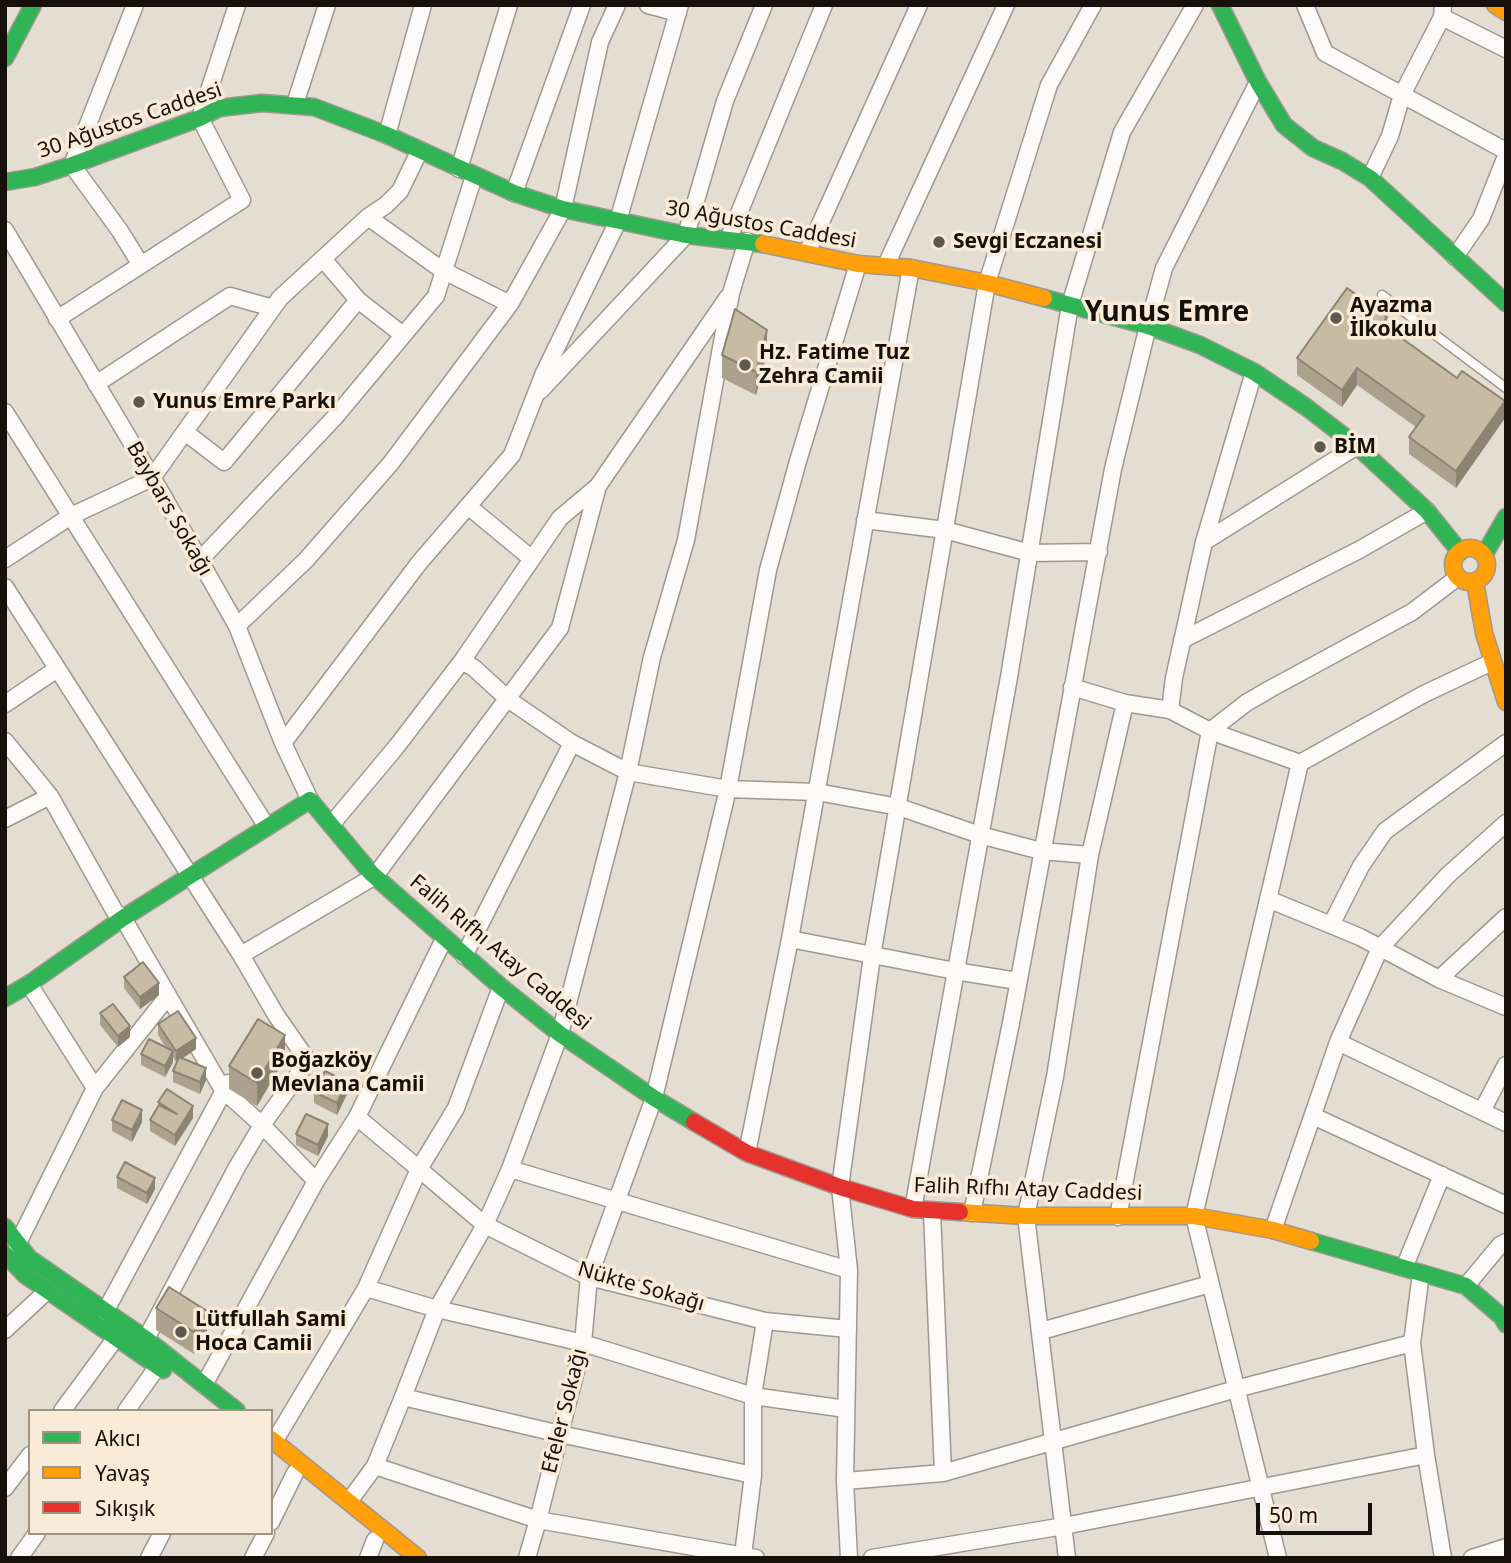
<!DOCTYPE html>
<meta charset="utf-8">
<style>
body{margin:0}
#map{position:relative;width:1511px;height:1563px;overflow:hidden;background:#e4ddd2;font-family:"Noto Sans",sans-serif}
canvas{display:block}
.frame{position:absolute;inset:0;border:7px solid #16110a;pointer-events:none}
.legend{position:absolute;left:28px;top:1409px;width:245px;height:126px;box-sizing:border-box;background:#f9ebd7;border:2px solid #9e9485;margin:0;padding:9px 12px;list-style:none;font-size:21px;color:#16110a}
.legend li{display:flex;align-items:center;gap:14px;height:35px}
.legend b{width:35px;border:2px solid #9e9485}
.scale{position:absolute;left:1256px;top:1503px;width:116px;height:32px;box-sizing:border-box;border:4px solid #16110a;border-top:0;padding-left:9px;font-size:21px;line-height:24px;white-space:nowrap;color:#16110a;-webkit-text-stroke:5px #f9ebd7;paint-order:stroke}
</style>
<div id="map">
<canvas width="1511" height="1563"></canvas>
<div class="frame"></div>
<ul class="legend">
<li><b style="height:9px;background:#30b455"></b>Akıcı</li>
<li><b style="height:9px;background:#ff9f0a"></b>Yavaş</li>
<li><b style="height:9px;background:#e5322d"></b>Sıkışık</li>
</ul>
<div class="scale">50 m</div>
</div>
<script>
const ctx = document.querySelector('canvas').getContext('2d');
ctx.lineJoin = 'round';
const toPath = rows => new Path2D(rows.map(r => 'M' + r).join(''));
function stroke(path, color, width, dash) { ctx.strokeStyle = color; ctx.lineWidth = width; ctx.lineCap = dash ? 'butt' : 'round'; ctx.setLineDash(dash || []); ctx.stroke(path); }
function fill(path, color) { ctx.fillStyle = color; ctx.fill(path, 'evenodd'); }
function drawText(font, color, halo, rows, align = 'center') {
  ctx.font = font + ' "Noto Sans",sans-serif'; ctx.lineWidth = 7; ctx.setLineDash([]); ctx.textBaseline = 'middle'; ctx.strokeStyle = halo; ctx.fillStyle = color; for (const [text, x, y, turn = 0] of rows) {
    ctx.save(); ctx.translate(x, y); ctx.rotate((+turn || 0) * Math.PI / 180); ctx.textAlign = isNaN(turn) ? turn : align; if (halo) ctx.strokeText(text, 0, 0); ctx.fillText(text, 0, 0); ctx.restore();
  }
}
const lane = toPath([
 [1382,295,1506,388]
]);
const street = toPath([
 [135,5,72,165,120,231,141,265],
 [648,5,678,13],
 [1305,5,1325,53,1506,151],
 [1442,17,1506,49],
 [295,104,327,5],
 [387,135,423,5],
 [459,169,509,5],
 [1370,178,1390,136,1402,95,1442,17,1443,5],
 [514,193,582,5],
 [368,217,386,205,400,191,420,150],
 [5,230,162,494,237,626,283,743,310,800],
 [728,240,824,5],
 [807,253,919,5],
 [1455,257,1481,219,1506,156],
 [323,259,358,300,403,335],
 [886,265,1006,5],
 [57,319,242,200,200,118,237,5],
 [96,384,230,296,273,308],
 [540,391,686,235,725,101,764,5],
 [5,412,267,827],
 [185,432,224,462,358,300],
 [468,506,532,559],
 [865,520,945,530,1030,553,1099,552],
 [1204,542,1357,446],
 [5,559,71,516,152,478,280,298,368,217,442,270,510,304],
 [199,561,336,416,436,296,474,176],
 [5,587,241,955,276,1015,308,1061,262,1125,237,1167,146,1339],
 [237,626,306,560,391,463,510,304,563,209,600,42,617,5],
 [1182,640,1359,550,1427,511],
 [462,661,474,668,509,700,572,743,628,772,728,789,817,792,899,807,980,835,1041,851,1090,855],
 [1072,687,1125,703,1170,710,1210,731,1300,763],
 [5,704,57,669],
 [1170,710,1174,678,1204,542,1254,372],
 [5,741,50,796,115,912,123,918,223,1090,262,1125,316,1181],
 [283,743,419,563,512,455,544,373,618,221,680,5],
 [5,819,50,796],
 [331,825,397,746,462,661,560,518,598,486,728,297],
 [1268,899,1360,937,1439,979,1506,1007],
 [1331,925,1361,866,1385,831,1506,743],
 [790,939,955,971,1018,981],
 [241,955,375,876,560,628,598,486],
 [464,956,572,743],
 [1439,979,1506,917],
 [29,984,95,1088],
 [501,987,456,1108,419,1169,485,1225,589,1277,765,1321,848,1329],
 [1338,1042,1506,1123],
 [1482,1111,1506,1065],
 [1313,1116,1506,1205],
 [747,1153,790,939,911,268],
 [510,1169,560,1034,628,772,652,657,686,540,731,293,747,241],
 [913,1209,1009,677,1070,305,1122,132,1195,5],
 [932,1212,943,1473],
 [972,1213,1011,1023,1113,469,1148,326,1164,268,1258,82],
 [1118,1217,1210,731,1246,703,1270,689,1412,612,1458,577],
 [1273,1230,1338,1042,1380,948,1448,875,1506,823],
 [17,1245,95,1088,168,996],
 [1404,1268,1442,1175],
 [1421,1273,1412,1343,1426,1455,1443,1558],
 [1466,1286,1500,1245,1506,1242],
 [366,1288,437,1309,485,1225,510,1169,849,1270],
 [105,1312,228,1083],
 [765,1321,753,1396,846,1409],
 [5,1330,47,1291],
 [1041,1331,1210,1284],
 [204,1385,316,1181,357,1117],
 [403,1397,437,1309,583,1343,753,1396,753,1475],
 [62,1411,115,1339],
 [126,1411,158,1366],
 [274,1442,366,1288,419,1169,357,1117,444,939],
 [375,1466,403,1397,560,1434,753,1475,743,1555],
 [845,1481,943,1473,1236,1389,1412,1343],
 [5,1488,30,1455],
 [350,1500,375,1466,538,1520,583,1343,589,1277,654,1098,728,789,768,570,798,461,858,264],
 [271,1522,295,1473],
 [19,1558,37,1533],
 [149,1558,162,1533],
 [253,1558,266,1533],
 [368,1558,375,1540],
 [527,1558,538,1520,756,1558],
 [849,1558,845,1481,849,1270,840,1187,872,956,987,283,1049,85,1093,5],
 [872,1558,1064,1526,1426,1455],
 [1067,1558,1026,1216,1055,1077,1090,855,1125,703],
 [1278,1558,1194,1216,1300,763,1424,694,1492,662],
 [1472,1558,1506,1547]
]);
const fast = toPath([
 [1220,5,1258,82,1284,125,1313,148,1342,161,1370,178,1506,303],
 [5,58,33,5],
 [5,182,35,177,72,165,200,118,219,108,262,103,314,107,387,135,514,193,563,209,686,235,763,244],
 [1044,298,1148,326,1200,345,1254,372,1306,407,1357,446,1427,511,1460,552],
 [1484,555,1506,517],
 [5,998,29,984,123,918,310,800,371,873,501,987,560,1034,654,1098,694,1122],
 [5,1227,29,1258,146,1339,237,1411],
 [1311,1241,1466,1286,1502,1317,1506,1324],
 [5,1254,25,1275,163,1370]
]);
const slow = toPath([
 [1495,5,1506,12],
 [763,244,858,264,911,268,987,283,1044,298],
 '1453 565a17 17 0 1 1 34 0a17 17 0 1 1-34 0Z',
 [1475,582,1484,633,1506,702],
 [960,1212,1026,1216,1194,1216,1273,1230,1311,1241],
 [271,1439,418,1558]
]);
const jam = toPath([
 [694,1122,747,1153,840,1187,913,1209,960,1212]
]);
const wall = toPath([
 [1387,328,1505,418,1456,488,1409,454,1409,437,1416,427,1357,385,1342,407,1297,375,1297,358],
 [767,353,756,395,722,378,722,355],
 [124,977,159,995,140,1009,124,988],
 [100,1013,130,1037,118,1047,100,1025],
 [158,1024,196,1049,182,1059,206,1080,200,1094,173,1082,173,1071,176,1062,173,1057,173,1062,165,1077,141,1065,141,1054,166,1048,158,1035],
 [285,1058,257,1106,229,1089,229,1066],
 [314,1092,347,1094,337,1115,314,1103],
 [158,1102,193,1118,175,1146,150,1131,150,1120,158,1106],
 [112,1120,142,1122,132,1142,112,1131],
 [296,1134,328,1136,318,1156,296,1145],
 [117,1177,155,1189,147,1204,117,1188],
 [156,1308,207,1334,194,1354,156,1330]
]);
const shadedWall = toPath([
 [1387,317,1387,334,1382,324],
 [767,330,767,353,756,395,756,372],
 [1357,368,1357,385,1342,407,1342,390],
 [1505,401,1505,418,1456,488,1456,471],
 [159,983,159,995,140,1009,140,997],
 [130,1026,130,1037,118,1047,118,1036],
 [285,1035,285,1058,257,1106,257,1083],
 [196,1038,196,1049,176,1062,176,1051],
 [173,1051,173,1062,165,1077,165,1066],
 [206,1068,206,1080,200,1094,200,1082],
 [347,1082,347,1094,337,1115,337,1103],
 [193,1106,193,1118,175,1146,175,1135],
 [142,1110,142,1122,132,1142,132,1130],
 [328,1124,328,1136,318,1156,318,1145],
 [155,1178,155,1189,147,1204,147,1193],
 [207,1311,207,1334,194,1354,194,1332]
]);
const building = toPath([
 [1347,288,1387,317,1382,324,1457,378,1462,371,1505,401,1456,471,1409,437,1424,416,1357,368,1342,390,1297,358,1347,288],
 [735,309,767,330,756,372,722,355,735,309],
 [143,962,159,983,140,997,124,977,143,962],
 [113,1004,130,1026,118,1036,100,1013,113,1004],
 [178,1011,196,1038,176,1051,158,1024,178,1011],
 [258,1019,285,1035,257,1083,229,1066,258,1019],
 [149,1039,173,1051,165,1066,141,1054,149,1039],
 [179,1057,206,1068,200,1082,173,1071,179,1057],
 [325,1071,347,1082,337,1103,314,1092,325,1071],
 [167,1089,193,1106,175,1135,150,1120,159,1105,177,1114,158,1102,167,1089],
 [122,1100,142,1110,132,1130,112,1120,122,1100],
 [306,1114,328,1124,318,1145,296,1134,306,1114],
 [125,1162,155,1178,147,1193,117,1177,125,1162],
 [169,1287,207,1311,194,1332,156,1308,169,1287]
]);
const markers = [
 [939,242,7,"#5e5850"],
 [1336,318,7,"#5e5850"],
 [745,365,7,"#5e5850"],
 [139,402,7,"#5e5850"],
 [1320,447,7,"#5e5850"],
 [257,1073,7,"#5e5850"],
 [181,1332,7,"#5e5850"]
];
const streetNames = [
 ["30 Ağustos Caddesi",130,121,-19],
 ["30 Ağustos Caddesi",761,225,10],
 ["Baybars Sokağı",169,509,60],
 ["Falih Rıfhı Atay Caddesi",500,953,40],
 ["Falih Rıfhı Atay Caddesi",1028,1190,2],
 ["Nükte Sokağı",641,1287,16],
 ["Efeler Sokağı",565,1411,-76]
];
const poiNames = [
 ["Sevgi Eczanesi",953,242],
 ["Ayazma",1350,306],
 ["İlkokulu",1350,330],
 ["Hz. Fatime Tuz",759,353],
 ["Zehra Camii",759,377],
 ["Yunus Emre Parkı",153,402],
 ["BİM",1334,447],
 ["Boğazköy",271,1061],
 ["Mevlana Camii",271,1085],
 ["Lütfullah Sami",195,1320],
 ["Hoca Camii",195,1344]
];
const districtNames = [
 ["Yunus Emre",1167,313]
];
stroke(lane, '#9e988f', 11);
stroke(street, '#9e988f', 19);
stroke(fast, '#9e988f', 19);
stroke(slow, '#9e988f', 19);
stroke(jam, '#9e988f', 19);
stroke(lane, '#fbfaf8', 8);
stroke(street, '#fbfaf8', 16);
stroke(fast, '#30b455', 16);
stroke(slow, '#ff9f0a', 16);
stroke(jam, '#e5322d', 16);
fill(wall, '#aca18d');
fill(shadedWall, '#8c8373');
fill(building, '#c8bba4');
stroke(building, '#8c8373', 2);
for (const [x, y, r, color] of markers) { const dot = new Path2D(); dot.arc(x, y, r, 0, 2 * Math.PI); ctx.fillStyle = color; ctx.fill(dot); stroke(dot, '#f9ebd7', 2.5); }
drawText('21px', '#16110a', '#f9ebd7', streetNames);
drawText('bold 21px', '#16110a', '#f9ebd7', poiNames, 'left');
drawText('bold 28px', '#16110a', '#f9ebd7', districtNames);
</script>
